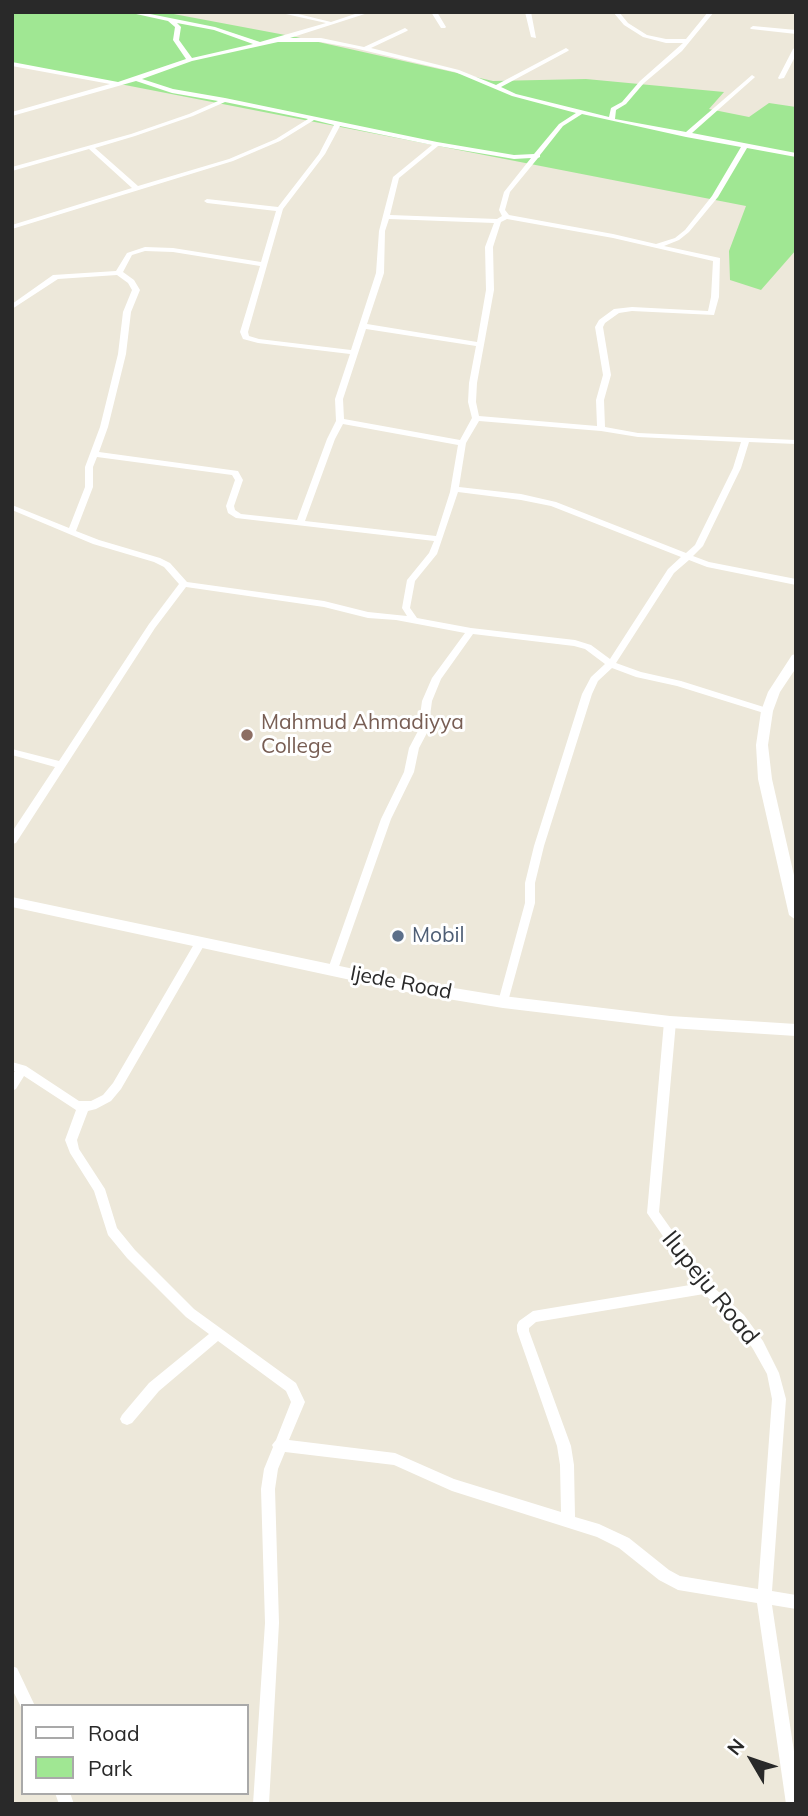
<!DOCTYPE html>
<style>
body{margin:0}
#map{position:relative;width:808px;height:1816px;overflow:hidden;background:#ede8da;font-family:Mulish,sans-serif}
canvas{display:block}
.frame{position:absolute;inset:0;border:14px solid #292929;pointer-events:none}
.legend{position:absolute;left:21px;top:1704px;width:228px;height:91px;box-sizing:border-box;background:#fff;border:2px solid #a9a9a9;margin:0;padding:9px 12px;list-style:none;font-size:21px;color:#292929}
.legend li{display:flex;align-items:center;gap:14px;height:35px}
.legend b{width:35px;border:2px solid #a9a9a9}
.north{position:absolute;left:717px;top:1725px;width:70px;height:70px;-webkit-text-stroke:5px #fff;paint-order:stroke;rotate:309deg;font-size:19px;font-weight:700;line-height:28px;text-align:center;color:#292929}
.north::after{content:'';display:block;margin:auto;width:24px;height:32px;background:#292929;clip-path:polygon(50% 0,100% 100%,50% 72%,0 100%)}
</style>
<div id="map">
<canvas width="808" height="1816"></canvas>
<div class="frame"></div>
<ul class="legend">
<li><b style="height:9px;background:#fff"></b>Road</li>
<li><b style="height:19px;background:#a0e793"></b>Park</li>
</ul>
<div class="north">N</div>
</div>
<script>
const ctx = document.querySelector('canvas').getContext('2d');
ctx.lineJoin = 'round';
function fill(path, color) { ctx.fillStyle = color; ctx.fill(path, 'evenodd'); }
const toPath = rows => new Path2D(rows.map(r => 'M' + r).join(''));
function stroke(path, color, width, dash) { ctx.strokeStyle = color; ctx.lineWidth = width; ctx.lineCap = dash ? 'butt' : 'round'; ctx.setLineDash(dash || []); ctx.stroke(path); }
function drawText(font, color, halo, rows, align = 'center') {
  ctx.font = font + ' Mulish,sans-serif'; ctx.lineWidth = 6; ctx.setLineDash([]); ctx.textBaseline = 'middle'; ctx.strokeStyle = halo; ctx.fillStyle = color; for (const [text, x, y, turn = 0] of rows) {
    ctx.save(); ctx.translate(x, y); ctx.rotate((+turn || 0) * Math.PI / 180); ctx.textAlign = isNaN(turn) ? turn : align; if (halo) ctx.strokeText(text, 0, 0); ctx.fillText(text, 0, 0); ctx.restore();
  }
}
const green = toPath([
 [12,12,163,12,296,37,493,81,586,79,724,92,709,109,749,117,769,103,796,107,796,250,761,290,730,280,729,251,746,206,12,63]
]);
const street = toPath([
 [127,12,140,12,215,27,260,42,326,23,277,12,290,12,331,22,361,12,371,12,290,38,321,38,364,47,405,28,408,30,407,31,371,48,459,70,496,85,566,48,569,50,568,51,501,87,516,94,609,117,611,108,622,102,640,81,683,43,666,43,643,37,624,25,613,12,619,12,628,23,647,35,666,39,686,39,708,12,714,12,682,51,644,83,626,104,616,110,615,119,686,132,752,75,755,77,754,78,692,133,796,153,796,157,747,148,718,197,689,232,679,240,664,246,720,258,719,297,714,315,632,311,619,313,605,323,603,327,611,375,604,400,605,427,638,433,796,440,796,444,749,442,741,468,703,546,693,556,709,562,796,579,796,585,707,567,689,560,674,573,616,663,641,672,681,681,770,709,772,711,767,714,677,686,636,677,612,668,598,681,592,694,544,846,535,883,535,903,507,1005,503,1006,499,1005,498,1002,525,903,525,883,534,846,582,694,591,677,605,664,585,649,574,646,473,634,441,679,432,701,428,731,419,748,414,772,391,819,337,972,329,972,328,969,381,819,404,772,409,748,418,731,422,701,432,678,465,633,396,620,368,618,324,607,186,587,155,628,16,843,12,844,12,832,55,767,12,755,12,749,59,761,149,624,179,584,164,567,154,562,93,544,12,510,12,505,69,528,85,487,85,467,100,427,118,354,123,312,132,290,128,283,117,275,58,279,12,309,12,304,53,275,116,271,127,253,145,247,173,248,261,262,276,211,207,203,204,201,207,199,278,207,319,154,334,125,314,120,280,141,233,161,12,229,12,225,132,188,89,149,12,171,12,167,131,134,189,114,218,101,172,93,136,81,12,116,12,112,110,84,12,66,12,62,118,82,186,59,173,40,175,27,168,21,127,12],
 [177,23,214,30,253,44,192,58,179,40,181,27,177,23],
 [278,42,321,42,354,48,455,72,512,96,576,113,559,124,534,154,514,155,437,142,225,98,173,89,142,79,192,61,278,42],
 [225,102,308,119,276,139,229,159,138,186,95,148,135,136,193,116,225,102],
 [582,114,686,137,741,147,712,196,685,230,675,238,656,244,613,234,509,215,505,210,510,192,538,158,540,157,540,155,563,126,582,114],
 [340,126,432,145,393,177,379,231,376,273,351,350,259,339,249,336,248,332,283,209,325,154,340,126],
 [438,146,514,159,531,158,504,192,499,210,502,216,497,219,390,215,399,178,438,146],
 [389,219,494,223,485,247,486,290,477,342,367,324,384,273,385,231,389,219],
 [507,219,613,238,713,261,711,297,708,311,632,307,614,309,599,320,595,327,603,375,596,400,597,426,479,416,476,402,477,383,494,290,493,247,501,222,507,219],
 [145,251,173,252,260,266,240,332,243,339,258,343,350,354,335,399,336,421,327,439,297,520,241,514,235,510,234,506,243,480,238,471,99,452,108,427,126,354,131,312,140,290,134,280,123,272,132,255,145,251],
 [366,329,476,346,469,383,468,402,472,418,460,440,344,419,343,399,366,329],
 [479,421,601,431,638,437,741,442,733,468,695,545,686,553,556,502,521,494,459,487,466,443,479,421],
 [343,424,458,445,450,492,436,536,305,521,335,439,343,424],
 [97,457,232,475,235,480,226,506,228,513,236,518,434,541,429,553,407,580,402,608,407,616,368,612,324,601,187,582,170,563,160,558,99,540,76,531,93,487,93,467,97,457],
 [458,492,521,500,551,506,681,557,668,569,610,659,591,645,575,640,471,628,417,618,410,608,415,581,437,554,458,492],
 [431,12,437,12,446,27,445,28,441,28,431,12],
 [525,12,531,12,536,38,531,37,525,12],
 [753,26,796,30,796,34,751,29,750,28,753,26],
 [796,47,796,55,784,78,779,79,778,78,793,49,796,47],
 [201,938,205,939,206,942,121,1089,111,1101,96,1109,88,1111,77,1140,79,1149,105,1189,117,1228,135,1250,194,1309,296,1383,305,1402,289,1440,395,1453,454,1479,561,1512,560,1465,557,1446,517,1331,517,1325,519,1321,533,1311,696,1284,647,1213,664,1022,666,1019,674,1019,676,1022,659,1212,710,1284,744,1315,763,1341,779,1373,786,1399,772,1591,796,1595,796,1609,772,1605,796,1765,796,1804,786,1804,757,1603,678,1590,659,1580,619,1548,597,1537,452,1491,394,1465,285,1452,278,1469,275,1489,279,1623,269,1804,253,1804,265,1623,261,1489,264,1469,273,1447,272,1445,276,1440,291,1402,286,1391,218,1341,159,1391,132,1423,127,1425,122,1423,120,1419,122,1415,149,1383,209,1334,186,1317,127,1258,108,1235,94,1191,70,1153,65,1140,76,1110,24,1076,16,1089,12,1091,12,1075,15,1071,12,1071,12,1062,26,1066,79,1101,91,1101,103,1095,113,1083,197,939,201,938],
 [704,1294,736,1323,753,1349,767,1374,772,1399,758,1589,680,1576,669,1570,629,1538,599,1524,575,1517,574,1465,571,1446,529,1331,529,1328,536,1322,704,1294],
 [12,1666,17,1668,35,1706,23,1706,23,1711,12,1689,12,1666],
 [55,1793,70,1793,74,1804,59,1804,55,1793]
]);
const secondary = toPath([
 [796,654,796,668,780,692,773,711,768,745,772,779,796,884,796,920,789,915,758,779,756,745,761,711,768,692,792,655,796,654],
 [12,897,411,981,503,996,670,1016,796,1024,796,1036,670,1028,503,1008,411,993,12,907,12,897]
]);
const markers = [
 [247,735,7,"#8d6e63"],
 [398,936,7,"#5c6f8a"]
];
const educationNames = [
 ["Mahmud Ahmadiyya",261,723],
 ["College",261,747]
];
const serviceNames = [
 ["Mobil",412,936]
];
const streetNames = [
 ["Ijede Road",401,983,11]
];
const nearStreetnames = [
 ["Ilupeju Road",710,1288,51]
];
fill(green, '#a0e793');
fill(street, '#fff');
fill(secondary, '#fff');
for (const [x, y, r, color] of markers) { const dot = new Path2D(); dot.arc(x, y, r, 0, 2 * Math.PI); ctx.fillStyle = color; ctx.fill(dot); stroke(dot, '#fff', 2.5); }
drawText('21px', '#785e54', '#fff', educationNames, 'left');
drawText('21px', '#4e5e75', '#fff', serviceNames, 'left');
drawText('21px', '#292929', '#fff', streetNames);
drawText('24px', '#292929', '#fff', nearStreetnames);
</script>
